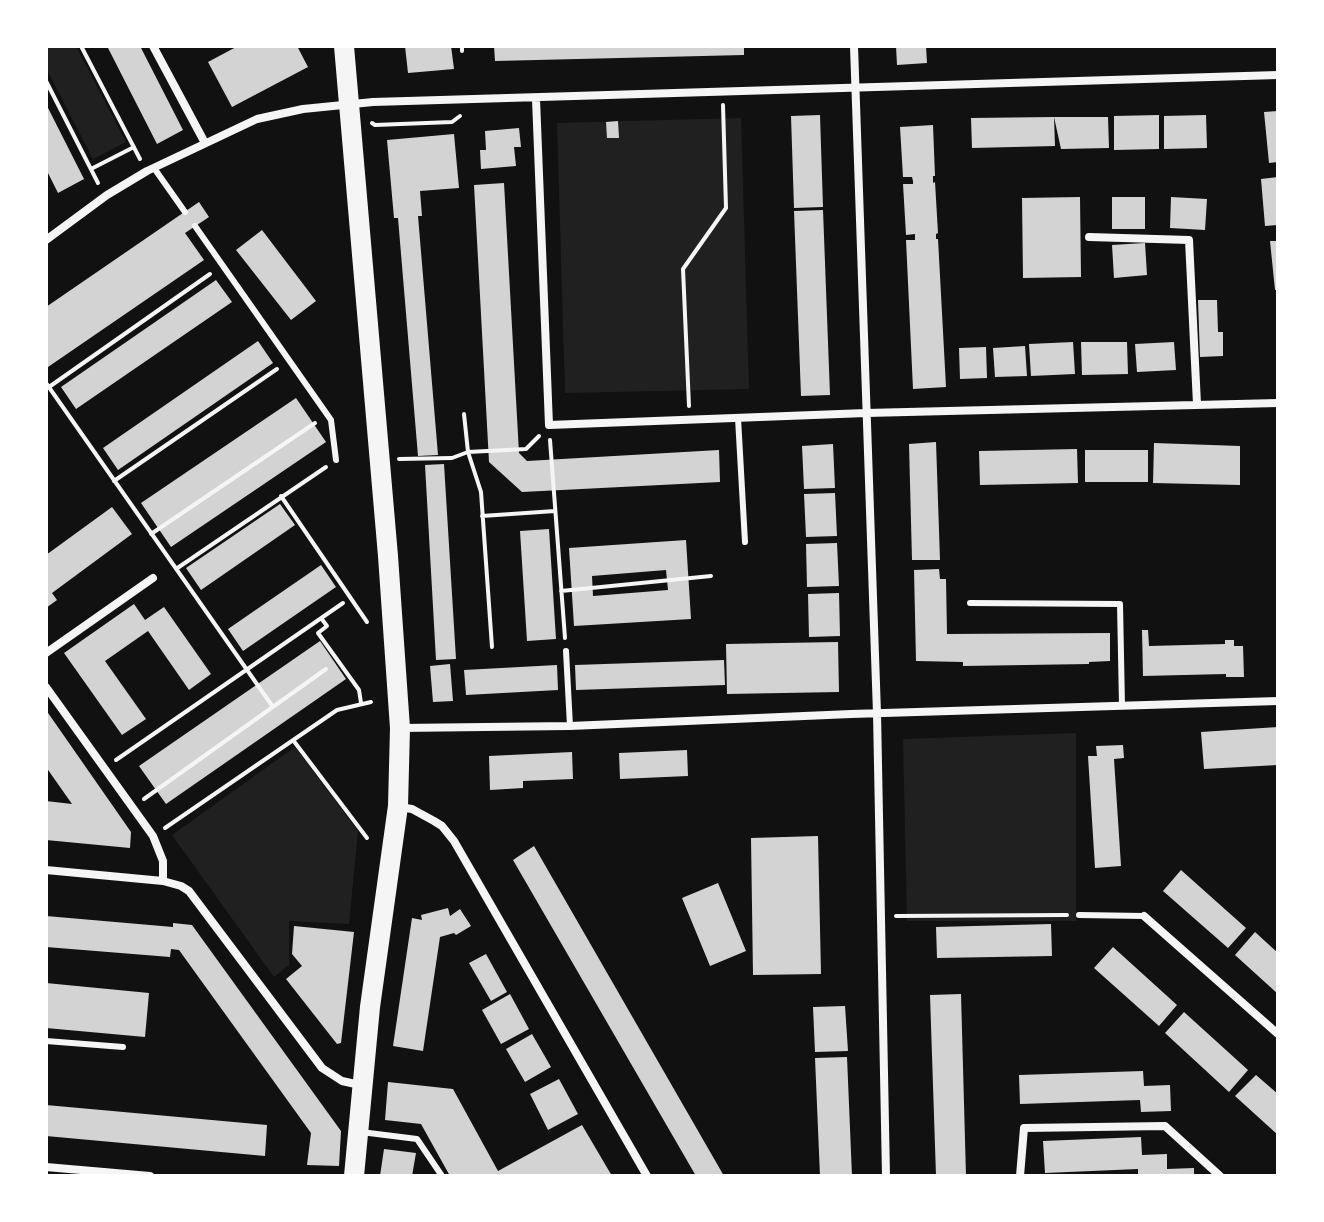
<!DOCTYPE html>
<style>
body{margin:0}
#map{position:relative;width:1324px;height:1222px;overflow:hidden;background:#111;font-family:"Times New Roman",serif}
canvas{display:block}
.frame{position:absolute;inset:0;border:48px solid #fff;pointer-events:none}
</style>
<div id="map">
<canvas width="1324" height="1222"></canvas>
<div class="frame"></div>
</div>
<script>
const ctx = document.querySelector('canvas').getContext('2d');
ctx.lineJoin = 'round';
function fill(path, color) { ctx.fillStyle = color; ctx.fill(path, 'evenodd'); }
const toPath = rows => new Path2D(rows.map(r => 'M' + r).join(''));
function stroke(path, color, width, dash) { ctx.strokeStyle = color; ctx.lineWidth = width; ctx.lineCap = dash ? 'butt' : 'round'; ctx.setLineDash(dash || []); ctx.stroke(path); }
const green = toPath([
 [46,46,76,46,126,142,93,159,46,68],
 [741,118,749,389,565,393,557,123],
 [1076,733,1076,921,907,921,903,739],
 [295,747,358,831,349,924,289,921,289,965,274,977,172,835]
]);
const building = toPath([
 [107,46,140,46,183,130,157,144],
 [238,46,297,46,308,67,232,107,208,62],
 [405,46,451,46,454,69,408,73],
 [494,46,744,46,744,55,495,61],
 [896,46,926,46,927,63,897,65],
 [46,104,84,179,58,193,46,169],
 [1278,111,1278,162,1269,163,1264,112],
 [820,115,823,207,794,208,791,116],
 [1159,115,1159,149,1114,150,1114,116],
 [1206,115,1207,148,1164,149,1164,116],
 [1054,117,1055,146,972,148,971,118],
 [1054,117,1108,117,1109,148,1061,149],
 [618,121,619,138,607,138,606,122],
 [933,125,935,176,933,176,933,183,935,182,938,233,936,234,936,239,938,239,946,387,913,389,906,240,915,240,915,234,906,235,903,184,913,184,913,181,912,177,903,177,900,127],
 [519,128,521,147,514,147,516,166,481,169,480,150,486,150,485,131],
 [454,134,459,188,420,191,422,216,418,216,438,455,418,456,398,218,394,218,387,140],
 [1278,177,1278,225,1265,226,1261,179],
 [504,183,519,453,527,461,719,450,720,482,522,492,489,462,474,185],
 [1080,197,1081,277,1023,278,1022,198],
 [1112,197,1145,197,1145,229,1112,229],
 [1171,197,1207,199,1205,230,1170,228],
 [199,202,209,217,185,233,204,260,48,367,46,364,46,307],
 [823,210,830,395,801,396,794,211],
 [262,230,316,301,291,320,236,250],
 [1270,241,1278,241,1278,290,1275,290],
 [1145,243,1147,275,1114,278,1112,245],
 [216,280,232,302,76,409,61,387],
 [1198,300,1217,300,1218,332,1223,332,1223,356,1200,357],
 [258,341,273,363,118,470,103,448],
 [1073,342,1075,374,1031,376,1029,344],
 [1081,342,1127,342,1128,374,1082,375],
 [1174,342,1176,370,1137,372,1135,344],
 [1025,346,1027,376,995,377,993,348],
 [986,347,987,378,960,379,959,348],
 [296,398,326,442,171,547,141,503],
 [936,442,940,560,912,560,909,444],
 [1154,443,1240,446,1240,485,1153,483],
 [833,444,835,488,804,489,802,446],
 [1077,449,1078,483,980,485,979,451],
 [1085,450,1148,450,1148,482,1085,482],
 [444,464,456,659,436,660,425,465],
 [835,493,837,536,806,537,804,494],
 [280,504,295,525,201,590,186,568],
 [112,507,132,534,52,593,57,600,46,608,46,555],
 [549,529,556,639,527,641,520,531],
 [686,540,691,619,574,626,569,548],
 [666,570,668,590,593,596,592,576],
 [837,543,839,586,807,587,806,544],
 [321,565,336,587,243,651,228,629],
 [939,569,940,579,946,579,947,634,1110,633,1110,661,1089,662,1089,664,963,666,963,662,916,661,914,570],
 [839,593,840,636,809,637,808,594],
 [134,604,145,620,164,607,211,674,189,690,148,631,105,661,146,719,122,735,64,653],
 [1142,630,1148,630,1149,646,1225,644,1225,640,1234,640,1234,646,1243,646,1244,677,1226,677,1226,674,1143,676],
 [320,641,346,679,166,804,139,766],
 [838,642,839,692,727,694,726,644],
 [724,660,725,685,576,690,575,665],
 [450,664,453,701,433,702,430,666],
 [557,665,558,690,466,695,464,670],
 [46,710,131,832,130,848,46,840,46,801,72,804,46,767],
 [1278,727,1278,765,1204,769,1201,732],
 [1123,745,1124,758,1114,759,1121,866,1095,868,1088,756,1097,756,1096,746],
 [687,750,688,776,620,779,619,753],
 [572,752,573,779,523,781,523,788,490,790,489,756],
 [818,836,821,974,753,975,751,838],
 [534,846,724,1176,696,1176,513,860],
 [1181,870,1246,928,1228,948,1163,891],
 [718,883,746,951,710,966,682,898],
 [448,908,450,916,460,909,471,926,456,935,454,933,440,937,423,1051,393,1046,412,918,422,920,421,915],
 [46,916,173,927,173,923,192,925,341,1131,339,1166,307,1165,311,1133,179,950,171,949,170,957,46,947],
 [1051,924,1052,956,937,958,936,927],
 [294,926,354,932,341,1043,337,1044,286,979,302,966,292,954],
 [1255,932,1278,953,1278,994,1235,955],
 [1113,947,1177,1005,1159,1026,1094,968],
 [486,954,507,992,491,1001,469,963],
 [46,983,149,993,145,1037,46,1028],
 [510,994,529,1029,501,1044,482,1010],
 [961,994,966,1176,936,1176,930,995],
 [845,1006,848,1051,815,1052,813,1007],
 [1184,1012,1248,1070,1229,1092,1165,1033],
 [532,1034,551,1067,525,1082,506,1049],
 [847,1057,852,1176,820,1176,815,1058],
 [1143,1071,1144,1086,1170,1085,1171,1111,1141,1112,1140,1100,1020,1104,1019,1075],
 [1256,1075,1278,1094,1278,1135,1235,1096],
 [559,1079,578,1114,548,1130,530,1094],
 [388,1082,453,1089,498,1171,582,1125,612,1176,450,1176,421,1124,385,1120],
 [46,1105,267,1125,265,1156,46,1136],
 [1141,1137,1142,1155,1167,1154,1167,1169,1194,1168,1194,1176,1138,1176,1138,1169,1045,1173,1043,1141],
 [384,1149,416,1153,412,1176,380,1176]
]);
const path = toPath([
 [81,46,140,159],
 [462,46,462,51],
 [46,81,98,183],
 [372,123,375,125,452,122,460,116],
 [91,169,134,147],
 [46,383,273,707],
 [49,387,210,274],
 [689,406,683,269,726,208,723,105],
 [464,414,468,452,481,492,492,647],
 [550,440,565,638],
 [399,459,452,458,468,452,526,449,539,436],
 [114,481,277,369],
 [281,496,367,622],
 [482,516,555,511],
 [151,534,315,423],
 [176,569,326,467],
 [561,591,711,576],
 [321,618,327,626,318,633,359,690,361,703],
 [293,740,367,838],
 [116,760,343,603],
 [144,799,326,669],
 [165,828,337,710,371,702],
 [896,916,1067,915]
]);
const service = toPath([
 [154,168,185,212],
 [195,226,331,420,336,460],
 [738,418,745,542],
 [970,603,1120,604,1122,706],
 [566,651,570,726],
 [1079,915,1144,916],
 [46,1041,123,1047],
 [361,1132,417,1139,442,1176]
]);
const minor = toPath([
 [153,46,205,143],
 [854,46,877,713,886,1176],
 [536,99,549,425,866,413,1278,403],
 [1089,237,1189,240,1197,404],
 [46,240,107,195,147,171,257,119,303,109,373,102,1278,75],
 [46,653,153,578],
 [46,687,153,836,163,861,163,881],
 [400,728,570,726,851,714,1278,701],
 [399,807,412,809,434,821,442,826,454,841,647,1176],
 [46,870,163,881,181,886,189,891,322,1068,342,1081,360,1085],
 [1144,916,1278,1034],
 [46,1167,150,1176],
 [1020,1176,1024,1128,1165,1126,1220,1176]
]);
const primary = toPath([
 [344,46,388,556,400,728,398,806,370,1007,354,1176]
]);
fill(green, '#202020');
fill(building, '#d3d3d3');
stroke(path, '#f5f5f5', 4);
stroke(service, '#f5f5f5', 6);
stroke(minor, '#f5f5f5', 8);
stroke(primary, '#f5f5f5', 20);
</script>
